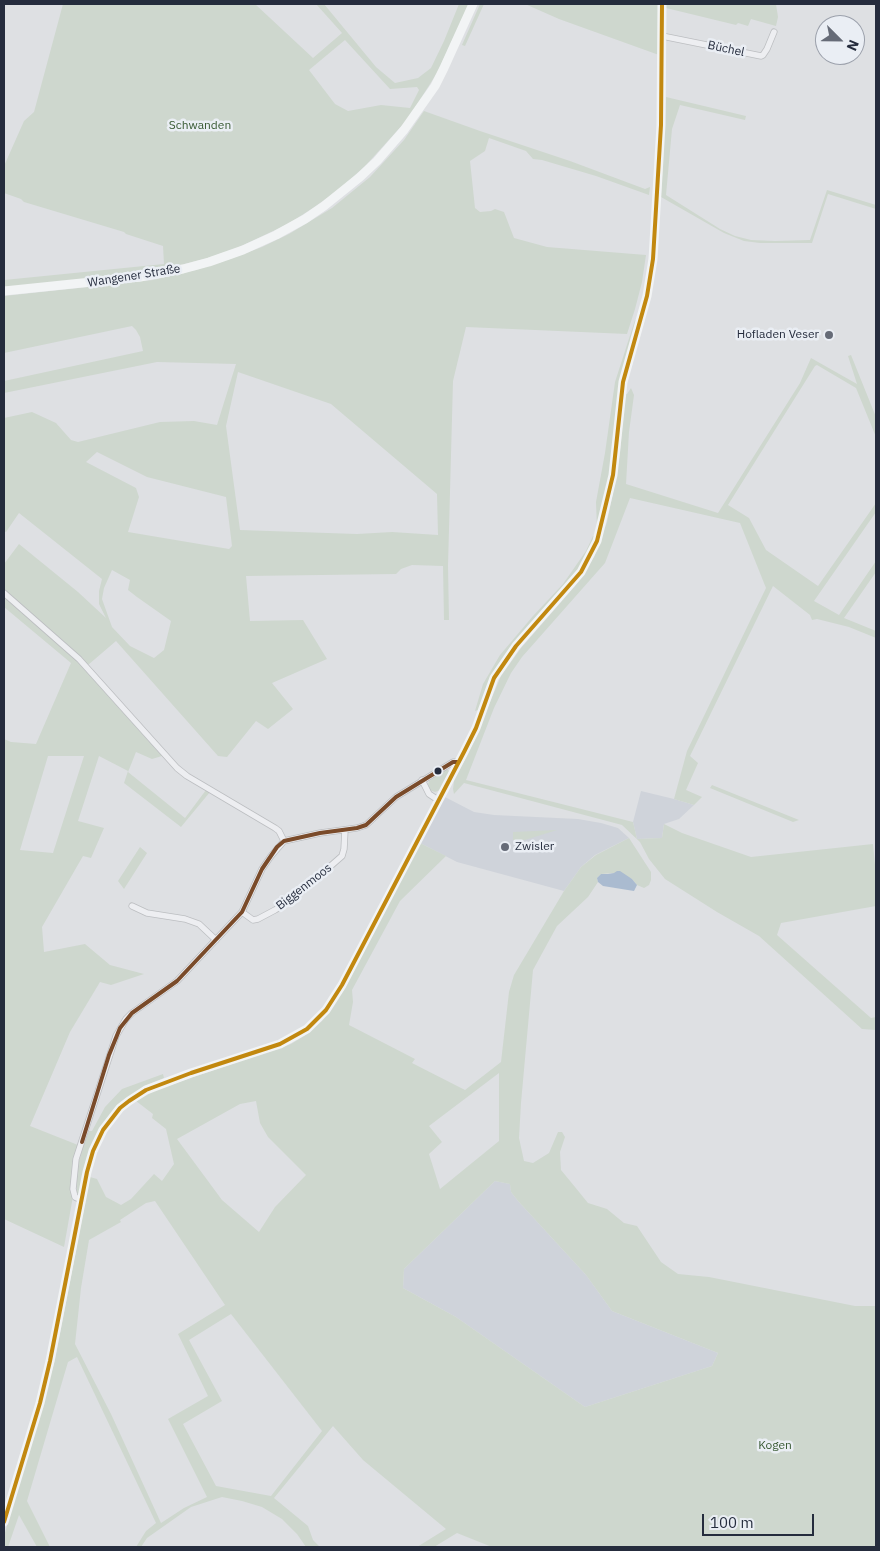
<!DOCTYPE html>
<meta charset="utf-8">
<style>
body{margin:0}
#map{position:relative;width:880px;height:1551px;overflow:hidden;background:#dee0e3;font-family:"IBM Plex Sans",sans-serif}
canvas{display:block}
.frame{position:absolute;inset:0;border:5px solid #252c3d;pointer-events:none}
.north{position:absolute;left:815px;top:15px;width:50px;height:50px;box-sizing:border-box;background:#eaeef4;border:1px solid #9ba0ab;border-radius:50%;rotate:113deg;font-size:14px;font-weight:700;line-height:20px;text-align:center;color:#252c3d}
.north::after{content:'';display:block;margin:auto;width:18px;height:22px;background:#666b77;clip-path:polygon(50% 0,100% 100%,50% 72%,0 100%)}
.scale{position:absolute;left:702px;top:1514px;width:112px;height:22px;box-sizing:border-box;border:2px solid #252c3d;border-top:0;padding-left:6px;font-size:15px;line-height:18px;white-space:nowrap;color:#252c3d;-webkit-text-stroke:4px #eaeef4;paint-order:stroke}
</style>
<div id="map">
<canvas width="880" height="1551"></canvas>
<div class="frame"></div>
<div class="north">N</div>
<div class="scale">100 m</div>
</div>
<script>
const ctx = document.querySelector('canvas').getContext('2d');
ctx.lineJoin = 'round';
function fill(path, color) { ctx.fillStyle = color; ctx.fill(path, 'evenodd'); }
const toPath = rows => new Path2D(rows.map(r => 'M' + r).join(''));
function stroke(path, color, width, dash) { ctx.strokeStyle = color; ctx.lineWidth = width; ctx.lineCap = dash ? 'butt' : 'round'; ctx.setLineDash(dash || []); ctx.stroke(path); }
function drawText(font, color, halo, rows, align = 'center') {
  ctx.font = font + ' "IBM Plex Sans",sans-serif'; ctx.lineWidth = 5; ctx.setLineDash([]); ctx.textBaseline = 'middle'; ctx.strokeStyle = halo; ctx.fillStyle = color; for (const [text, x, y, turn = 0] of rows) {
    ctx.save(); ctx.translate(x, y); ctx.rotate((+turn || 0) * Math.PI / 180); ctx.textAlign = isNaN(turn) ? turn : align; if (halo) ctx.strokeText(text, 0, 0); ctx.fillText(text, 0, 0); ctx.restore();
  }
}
const built = toPath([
 [641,791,674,799,694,805,679,819,664,824,662,838,637,839,633,822],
 [443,796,474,812,494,815,578,819,601,823,618,828,629,838,595,855,581,867,564,891,457,862,420,843],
 [495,1181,510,1184,511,1192,518,1201,586,1275,612,1311,718,1353,712,1366,585,1407,456,1317,403,1288,404,1269]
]);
const green = toPath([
 [63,4,255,4,313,58,342,33,316,4,324,4,376,67,395,83,418,78,431,68,444,41,459,4,469,4,437,73,407,120,366,165,341,188,313,208,288,224,237,248,208,258,165,269,128,275,4,288,4,280,164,264,163,246,126,234,124,232,24,202,21,199,4,193,4,166,24,121,34,112],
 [345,40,390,89,417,87,419,90,410,108,381,105,348,111,335,104,309,70],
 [480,4,484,4,465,46,462,45],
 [525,4,659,4,659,55,559,19],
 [666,4,776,4,778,17,776,26,751,19,748,26,738,23,736,25,666,8],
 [666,97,746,116,745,120,680,105,672,129,666,195,720,229,735,236,751,240,775,241,810,240,827,190,876,205,876,209,828,194,812,243,760,243,744,241,724,233,661,197],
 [424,111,480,131,570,161,645,189,650,187,649,195,596,176,542,160,533,159,526,151,489,138,485,151,470,161,475,208,480,212,491,211,495,209,504,212,514,238,547,247,646,255,642,282,635,309,627,334,466,327,453,381,448,566,449,620,444,620,443,566,412,565,401,569,396,574,246,576,250,621,303,620,327,659,272,683,293,709,268,729,256,721,227,757,218,756,116,641,88,665,4,591,4,564,19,544,78,592,106,618,99,604,99,591,102,579,19,513,6,532,4,531,4,418,32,412,56,423,71,440,78,442,160,422,194,421,217,425,236,364,157,362,4,393,4,381,143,351,140,337,136,330,132,326,4,353,4,296,153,280,196,270,230,259,262,247,289,234,332,208,370,177,404,140],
 [238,372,331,404,437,494,438,535,392,532,357,534,240,530,226,426],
 [97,452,147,477,226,497,232,546,229,549,128,532,139,497,136,488,86,462],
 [112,570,130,580,128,590,137,597,171,621,164,650,154,658,130,646,112,627,102,599,104,588],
 [635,320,637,321,609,477,597,527,596,502,605,453,615,382],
 [851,355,876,417,876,437,856,388,817,365,815,366,728,505,749,518,766,550,818,586,876,503,876,512,814,601,839,615,876,561,876,572,844,618,876,631,876,638,849,627,817,619,812,620,810,615,773,586,690,756,698,763,686,790,702,797,694,805,674,799,687,751,766,588,740,523,630,498,605,563,522,657,511,673,494,708,466,780,633,822,637,839,662,838,664,824,682,833,751,857,873,844,876,875,876,906,781,923,777,935,871,1018,876,1017,876,1030,862,1029,759,936,717,912,665,879,649,859,640,842,622,825,464,783,454,794,453,789,454,781,468,754,501,676,521,648,575,586,594,557,607,522,614,488,620,453,625,394,627,394,631,388,634,395,629,432,626,484,718,513,800,383,811,358,857,384,848,356],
 [593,536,595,536,578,571,534,622,478,710,475,711,483,684,500,655,533,616,563,584,586,551],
 [4,596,66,649,162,756,152,759,136,752,128,772,185,818,206,790,210,792,181,827,124,783,128,771,99,756,78,821,104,828,91,858,83,856,42,927,44,952,85,944,110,965,144,974,111,985,100,982,70,1032,30,1126,78,1145,72,1165,71,1191,73,1196,64,1247,4,1219,4,739,11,742,36,744,71,663,4,607],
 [48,756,84,756,53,853,20,850],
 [447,769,449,771,440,790,435,792,429,790,428,784,429,781],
 [712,785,799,820,793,822,710,788],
 [557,830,525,840,513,840,513,832],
 [629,838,651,872,651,880,649,885,644,888,637,885,632,879,614,873,601,874,597,878,598,882,588,897,557,926,533,970,521,1103,519,1138,524,1161,533,1163,549,1153,558,1132,562,1132,565,1137,560,1152,561,1170,575,1187,588,1203,607,1209,624,1223,637,1226,661,1262,678,1274,709,1277,855,1306,876,1306,876,1547,492,1547,457,1533,434,1547,417,1547,446,1529,363,1460,333,1426,274,1498,308,1526,313,1540,320,1547,306,1547,297,1534,282,1519,262,1507,242,1501,222,1497,191,1507,147,1538,141,1547,136,1547,146,1531,156,1523,77,1357,68,1362,27,1501,50,1547,37,1547,19,1515,8,1547,4,1547,4,1536,55,1360,90,1177,97,1179,106,1197,121,1205,131,1199,154,1174,162,1181,174,1164,166,1129,152,1118,153,1114,136,1101,158,1089,291,1044,304,1036,322,1021,344,990,420,843,446,856,400,901,352,990,353,1002,349,1025,415,1059,412,1063,465,1090,501,1062,509,992,514,975,564,891,581,867,596,855],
 [499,1073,499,1141,440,1189,429,1154,442,1142,429,1126],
 [256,1101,260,1123,268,1137,306,1175,275,1207,259,1232,222,1200,177,1139,240,1104],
 [495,1181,510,1184,511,1192,518,1201,586,1275,612,1311,718,1353,712,1366,585,1407,456,1317,403,1288,404,1269],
 [155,1201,225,1305,178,1334,208,1396,168,1419,207,1497,184,1508,161,1523,111,1414,75,1344,81,1288,89,1240,121,1222,120,1220,146,1203],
 [231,1314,322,1431,271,1496,216,1486,183,1424,222,1401,189,1340],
 [140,847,147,853,124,889,118,881],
 [163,1074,164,1078,144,1086,115,1109,79,1194,77,1193,76,1172,83,1147,89,1131,92,1131,105,1107,122,1089]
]);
const water = toPath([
 [617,871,620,871,632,879,637,885,634,891,603,886,598,882,597,878,601,874,608,874,614,873]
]);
const minor = toPath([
 [662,36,761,56,763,55,767,49,774,32],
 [4,593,79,659,177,768,187,776,275,828,279,831,284,841],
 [422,780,429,794,438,800],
 [132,906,147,913,185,919,199,924,216,940],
 [242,912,253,920,258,919,275,910,293,899,342,856,344,849,345,830],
 [82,1198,77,1198,75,1197,73,1189,76,1159,116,1036,126,1019,132,1013,177,981,242,912,262,869,271,856,284,841,320,833,357,828,366,825,396,797,453,762,458,762]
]);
const secondary = toPath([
 [4,291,140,277,183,269,209,262,243,250,276,235,305,219,324,206,360,177,377,161,404,130,435,86,444,68,473,4],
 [4,1522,40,1403,50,1361,87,1172,93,1151,103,1130,120,1108,129,1101,146,1090,191,1073,280,1044,307,1029,326,1010,342,985,464,752,476,728,494,678,516,646,581,572,597,541,613,475,623,382,647,296,653,259,661,125,662,4]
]);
const bus1 = toPath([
 [82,1142,109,1055,120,1028,132,1013,177,981,242,912,262,869,277,847,284,841,320,833,357,828,366,825,396,797,453,762,458,762]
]);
const bus2 = toPath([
 [4,1522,40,1403,50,1361,87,1172,93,1151,103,1130,120,1108,129,1101,146,1090,191,1073,280,1044,307,1029,326,1010,342,985,464,752,476,728,494,678,516,646,581,572,597,541,613,475,623,382,647,296,653,259,661,125,662,4]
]);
const markers = [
 [829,335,5,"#666b77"],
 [438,771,4.5,"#252c3d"],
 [505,847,5,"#666b77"]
];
const streetNames = [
 ["Büchel",726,49,12],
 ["Wangener Straße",134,276,-9],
 ["Biggenmoos",304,887,-38]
];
const parkNames = [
 ["Schwanden",200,126],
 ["Kogen",775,1446]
];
const poiNames = [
 ["Hofladen Veser",819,335],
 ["Zwisler",515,847,"left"]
];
fill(built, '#cfd3da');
fill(green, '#ced7ce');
fill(water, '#aabbd0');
stroke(minor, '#bcbec1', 7);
stroke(minor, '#edeef1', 5.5);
stroke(secondary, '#f2f4f5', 9);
stroke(bus1, '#7a4b2a', 4);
stroke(bus2, '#c2880f', 4);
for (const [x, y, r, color] of markers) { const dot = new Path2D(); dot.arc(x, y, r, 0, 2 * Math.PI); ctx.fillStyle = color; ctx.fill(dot); stroke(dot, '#eaeef4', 2); }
drawText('12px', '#252c3d', '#eaeef4', streetNames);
drawText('12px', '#375932', '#eaeef4', parkNames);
drawText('12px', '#252c3d', '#eaeef4', poiNames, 'right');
</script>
